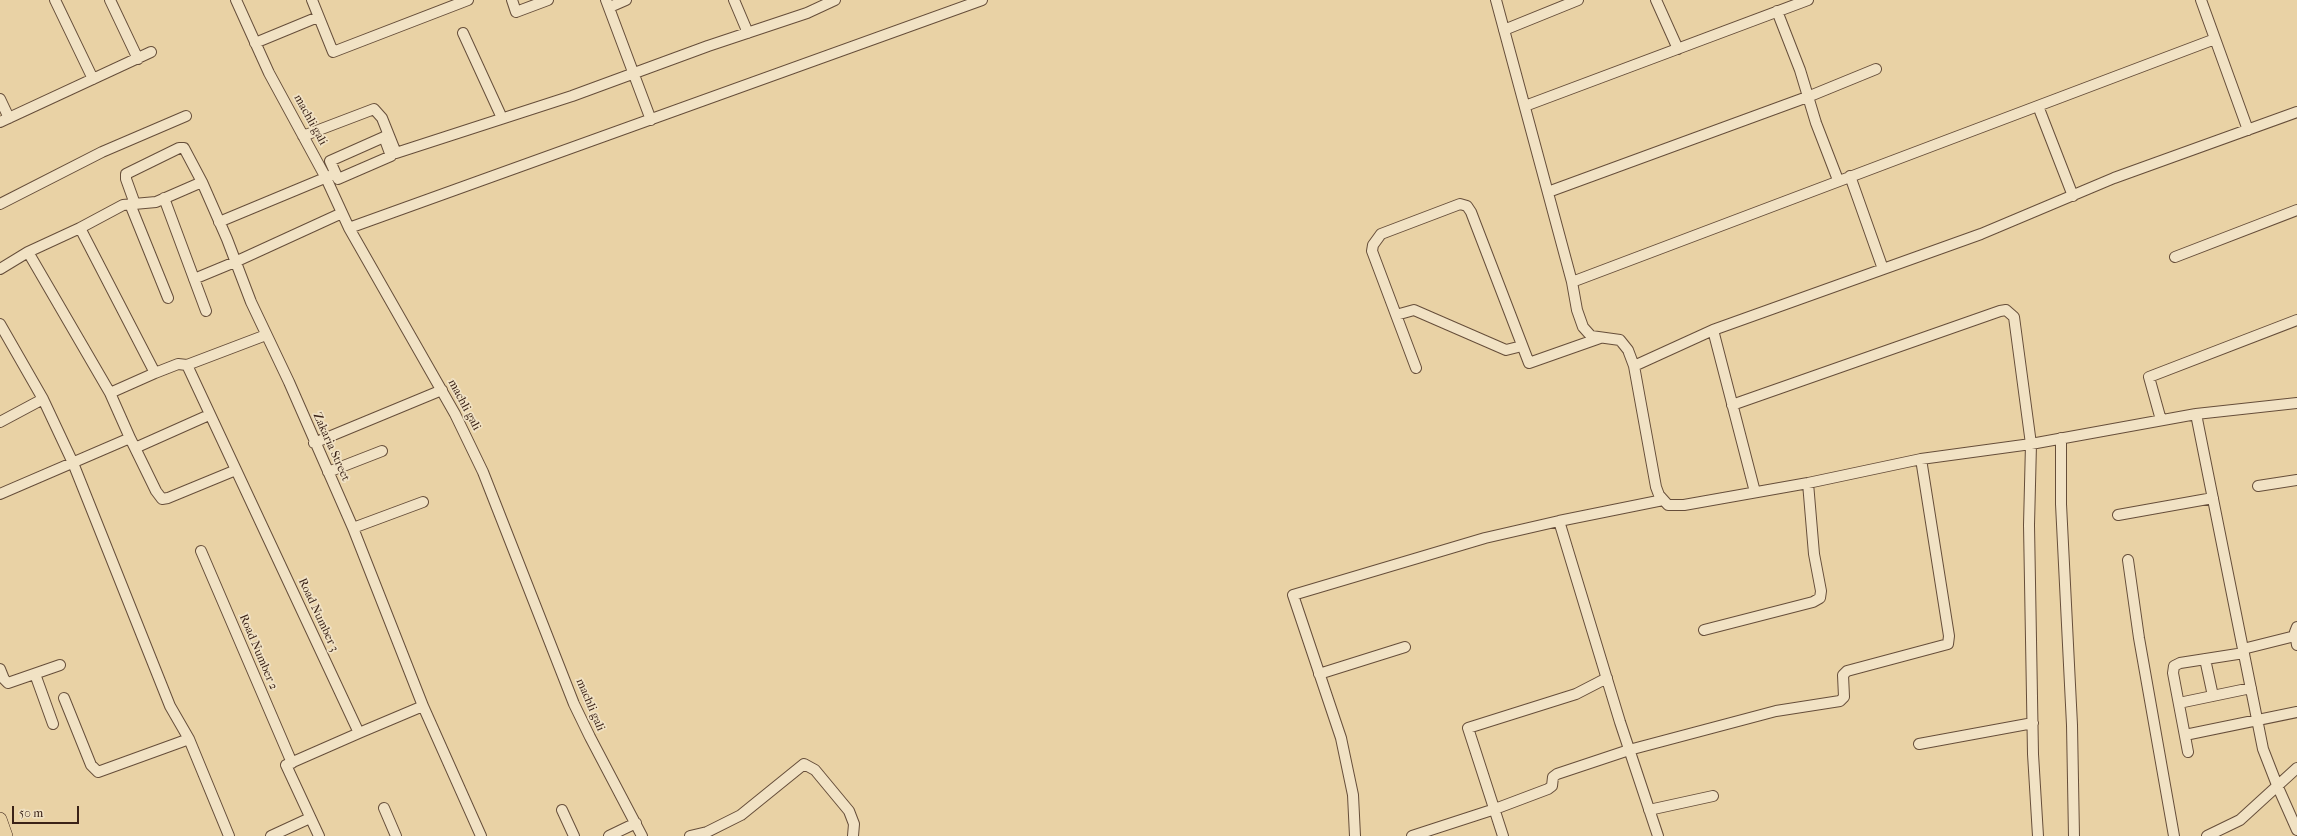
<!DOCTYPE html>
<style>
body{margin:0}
#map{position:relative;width:2297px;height:836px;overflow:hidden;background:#e9d2a5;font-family:"IM FELL French Canon",serif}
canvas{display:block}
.scale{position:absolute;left:12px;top:806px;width:67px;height:18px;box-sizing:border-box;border:2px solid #3a2217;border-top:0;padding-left:5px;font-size:12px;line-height:14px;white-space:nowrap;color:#3a2217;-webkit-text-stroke:3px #f1e2c4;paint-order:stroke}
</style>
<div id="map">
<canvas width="2297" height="836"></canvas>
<div class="scale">50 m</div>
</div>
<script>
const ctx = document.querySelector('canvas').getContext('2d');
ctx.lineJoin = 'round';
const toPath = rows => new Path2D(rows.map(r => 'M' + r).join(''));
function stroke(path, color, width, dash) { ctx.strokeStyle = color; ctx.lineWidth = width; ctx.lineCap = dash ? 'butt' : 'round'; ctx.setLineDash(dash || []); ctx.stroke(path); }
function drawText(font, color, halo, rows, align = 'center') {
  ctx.font = font + ' "IM FELL French Canon",serif'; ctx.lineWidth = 3.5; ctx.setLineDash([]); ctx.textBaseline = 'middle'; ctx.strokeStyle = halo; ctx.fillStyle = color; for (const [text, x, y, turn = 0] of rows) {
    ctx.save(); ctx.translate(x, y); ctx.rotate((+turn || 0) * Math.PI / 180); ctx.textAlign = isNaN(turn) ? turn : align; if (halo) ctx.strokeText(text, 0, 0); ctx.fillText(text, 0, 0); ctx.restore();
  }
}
const minor = toPath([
 [55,0,93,79],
 [110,0,138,59],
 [236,0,269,73,326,178,349,228,455,414,483,472,574,704,590,737,642,836],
 [312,0,333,52,468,0],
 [512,0,516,12,548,0],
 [606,0,651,120],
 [734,0,748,33],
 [1496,0,1572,282,1577,310,1583,327,1591,336,1620,340,1628,350,1634,366,1656,487,1659,495,1668,505,1684,505,1808,483,1921,459,2031,444,2196,414,2297,403],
 [1656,0,1678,49],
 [2201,0,2248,130],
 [610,7,626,0],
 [1777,11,1800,70,1816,123,1838,180],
 [1504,30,1578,0],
 [463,33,502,118],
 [255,43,318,17],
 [0,99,9,118],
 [1525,106,1808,0],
 [2038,106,2073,196],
 [0,122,151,52],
 [303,136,374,109,382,118,396,153,572,96,708,46,807,13,835,0],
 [384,137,391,156,338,179,330,161,384,137],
 [1850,176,1883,269],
 [1548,192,1810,96,1876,69],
 [164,198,206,311],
 [0,204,102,152,186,116],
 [130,204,168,298],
 [135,204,126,179,126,174,179,148,184,148,202,182,227,239,251,302,289,382,353,528,423,706],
 [219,222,332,175],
 [80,228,123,205,156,202,202,182],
 [349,228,982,0],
 [2175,257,2297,210],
 [0,269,28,252],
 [194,279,235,262,342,213],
 [1572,282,2215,39],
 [1396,315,1414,310,1506,350,1522,346],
 [0,324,43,399,73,463,170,706,189,739,229,836],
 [1713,330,1755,492],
 [187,365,359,733,286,765,319,836],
 [1634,366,1713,330,1981,234,2114,178,2297,112],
 [1416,368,1372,251,1373,245,1381,234,1460,204,1467,206,1471,212,1529,363,1600,338],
 [110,393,155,373],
 [1732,405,2000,311,2006,310,2014,317,2031,444,2029,525,2033,754,2038,836],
 [2196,414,2263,749,2277,785,2297,830],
 [2161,420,2149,377,2297,320],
 [0,422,43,399],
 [130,438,110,393,28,252,80,228,155,373,178,364,187,365,266,335],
 [2061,438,2061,504,2072,725,2074,836],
 [314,443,442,390],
 [135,448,156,491,162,499,168,498,236,470],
 [328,472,382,451],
 [2258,486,2297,480],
 [0,494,130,438,135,448,209,415],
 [2118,515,2213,498],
 [1559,521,1620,722,1658,836],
 [353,528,423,502],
 [201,551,292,763],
 [2128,560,2139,638,2174,836],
 [2297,627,2295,632,2297,645],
 [1704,630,1813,602,1820,598,1821,591,1814,554,1808,483],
 [2243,649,2295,636],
 [2205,659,2213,696],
 [0,669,4,679,8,683,60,665],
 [35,674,53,724],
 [1319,674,1405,647],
 [64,698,91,765,98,772,189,739],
 [2179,703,2251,688],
 [359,733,423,706,481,836],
 [2185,735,2297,712],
 [1919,744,2033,723],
 [2188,752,2173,673,2174,666,2180,663,2244,653],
 [384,808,396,836],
 [562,810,574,836],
 [1649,810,1713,796],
 [271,836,310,818],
 [609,836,636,823],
 [690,836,707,832,741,815,804,764,815,770,849,811,854,824,853,836],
 [1355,836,1353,795,1341,738,1293,595,1485,538,1559,521,1663,500],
 [1412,836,1495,809,1548,789,1552,786,1553,777,1557,774,1629,750,1776,711,1840,701,1844,697,1843,675,1847,671,1948,644,1949,636,1921,459],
 [1503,836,1468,728,1576,694,1607,678],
 [2207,836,2240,820,2297,768]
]);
const major = toPath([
 [0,819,6,836]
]);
const streetNames = [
 ["machli gali",310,120,61],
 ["machli gali",464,405,62],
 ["Zakaria Street",331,447,66],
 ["Road Number 3",318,615,65],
 ["Road Number 2",258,652,67],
 ["machli gali",590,705,67]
];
stroke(minor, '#664e3a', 12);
stroke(major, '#3a2217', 14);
stroke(minor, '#f1e2c4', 10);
stroke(major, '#e9d2a5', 13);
drawText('12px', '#3a2217', '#f1e2c4', streetNames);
</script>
